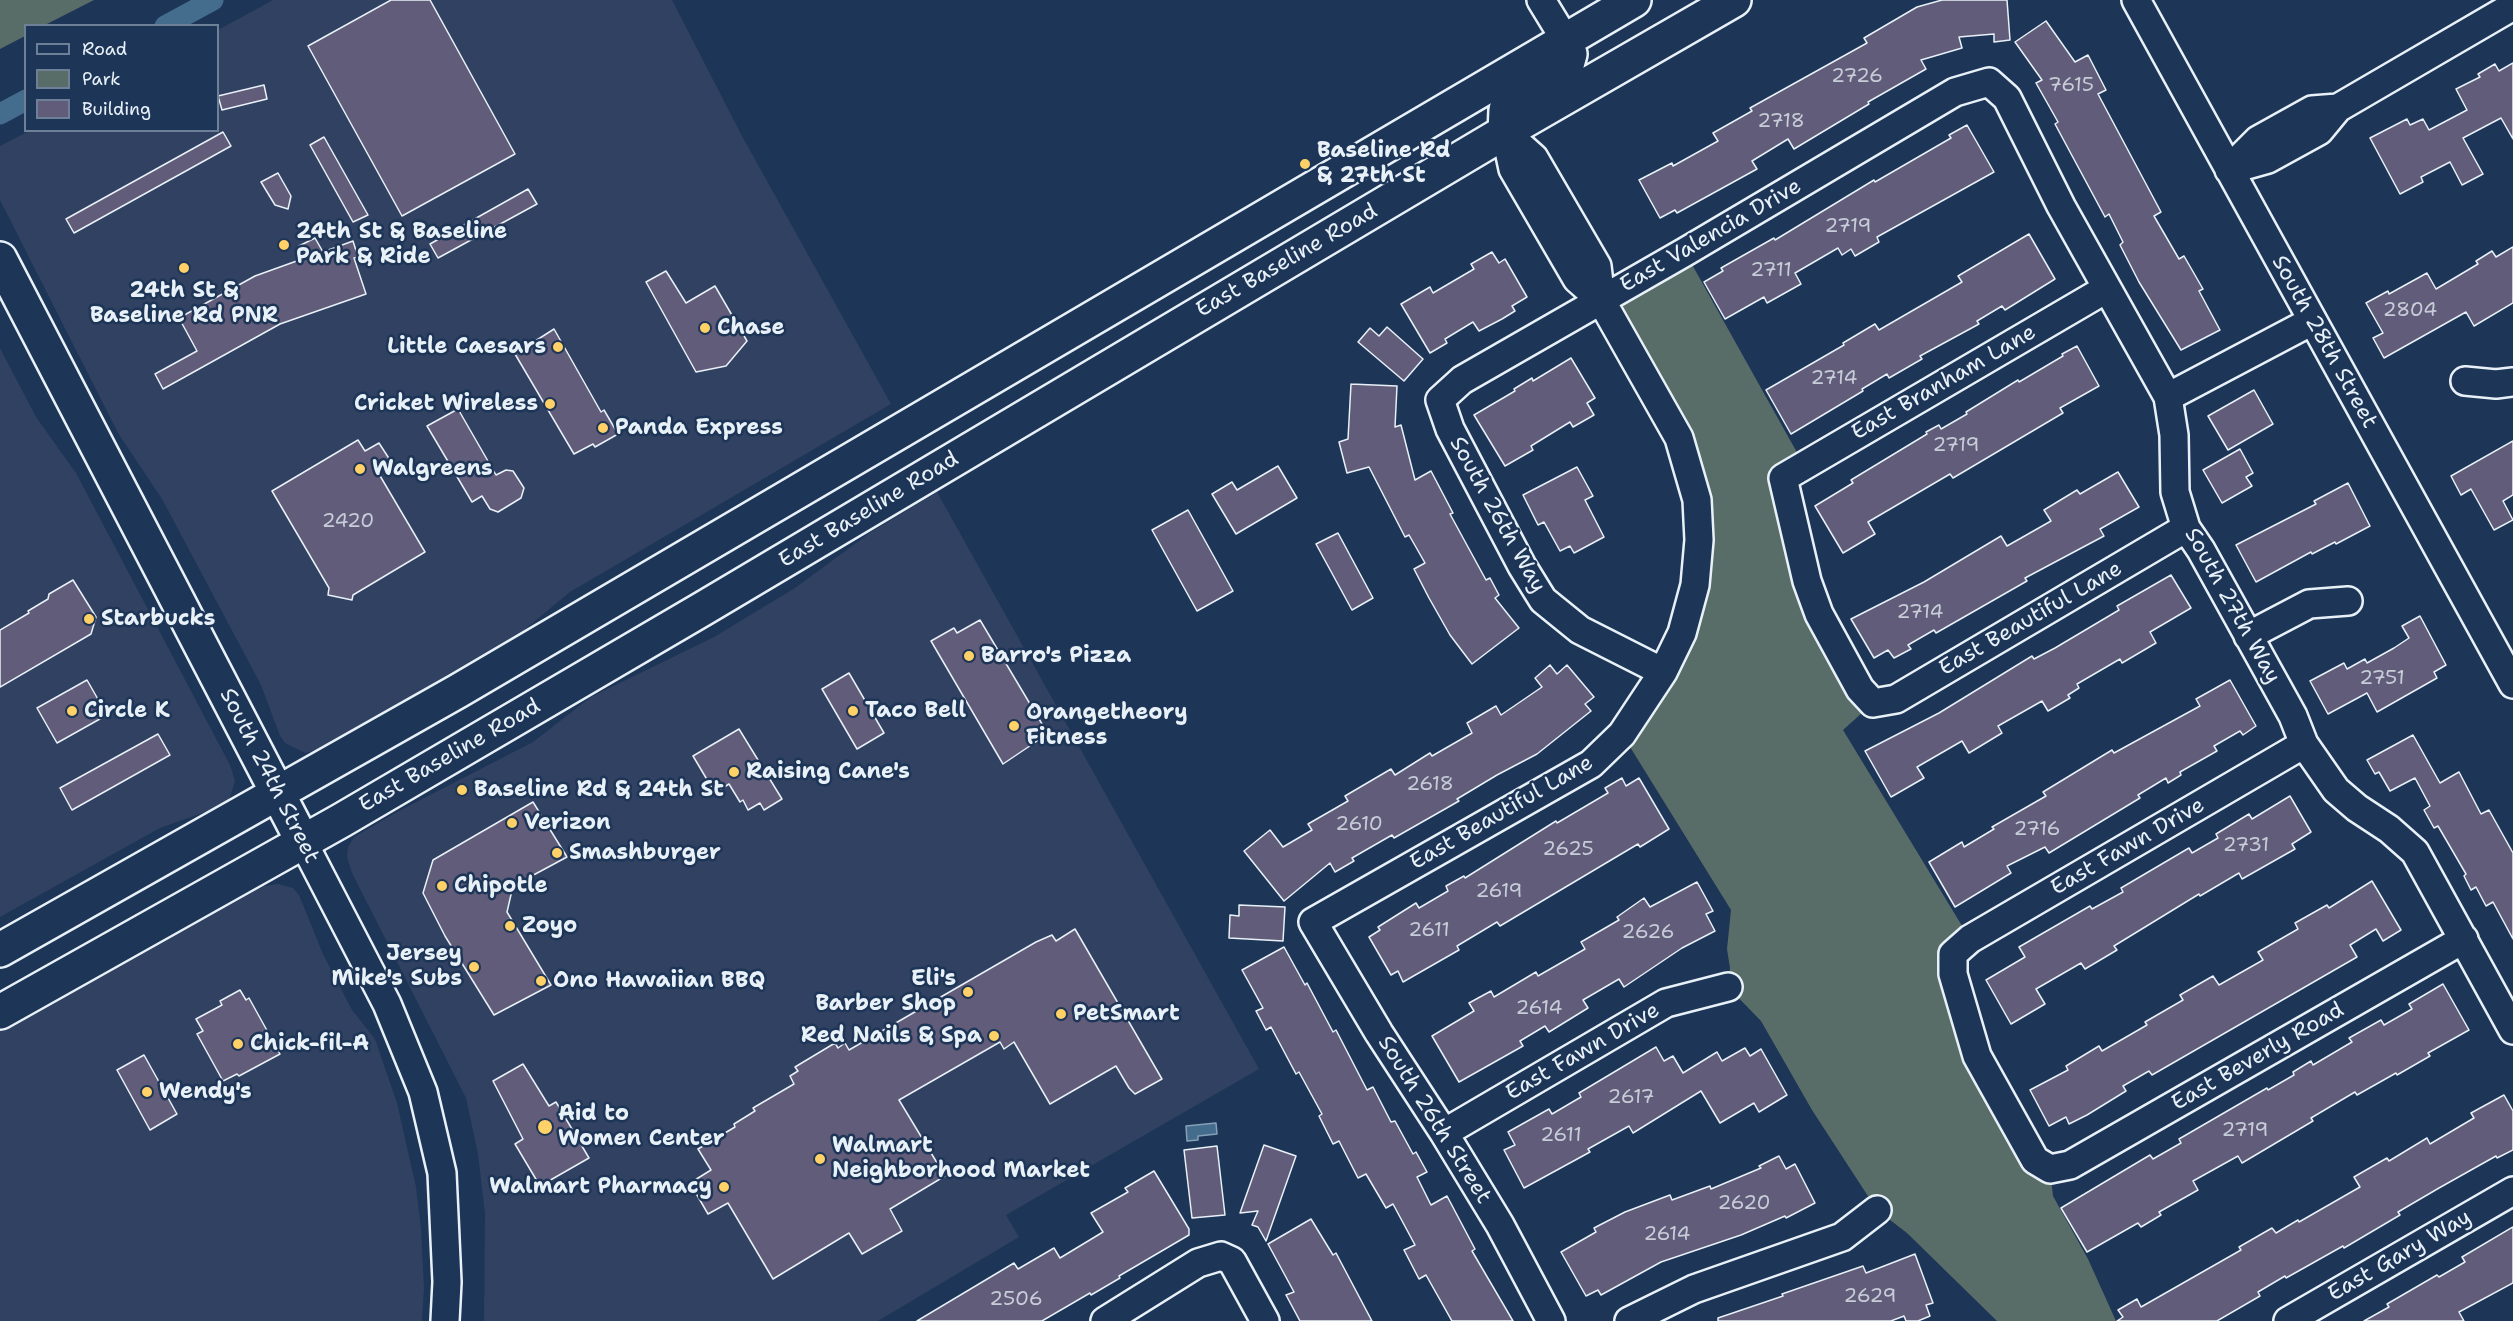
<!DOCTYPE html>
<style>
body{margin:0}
#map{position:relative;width:2513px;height:1321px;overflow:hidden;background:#1d3557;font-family:"Shantell Sans",sans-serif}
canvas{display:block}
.legend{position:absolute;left:24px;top:24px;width:195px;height:108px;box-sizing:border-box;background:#1d3557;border:2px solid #6e8097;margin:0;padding:8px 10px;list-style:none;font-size:18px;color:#e8f1f8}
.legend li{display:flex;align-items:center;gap:12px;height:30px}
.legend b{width:30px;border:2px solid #6e8097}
</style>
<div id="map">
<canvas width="2513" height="1321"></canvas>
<ul class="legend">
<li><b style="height:8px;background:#1d3557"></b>Road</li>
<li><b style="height:16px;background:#596d68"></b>Park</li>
<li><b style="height:16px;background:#615c79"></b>Building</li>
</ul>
</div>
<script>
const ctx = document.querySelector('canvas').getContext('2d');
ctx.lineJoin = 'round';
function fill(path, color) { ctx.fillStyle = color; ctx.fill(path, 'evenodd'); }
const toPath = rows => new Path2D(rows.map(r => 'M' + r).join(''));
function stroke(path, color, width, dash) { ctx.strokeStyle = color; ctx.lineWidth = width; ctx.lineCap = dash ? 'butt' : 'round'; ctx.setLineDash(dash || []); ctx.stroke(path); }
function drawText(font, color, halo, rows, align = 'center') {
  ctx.font = font + ' "Shantell Sans",sans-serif'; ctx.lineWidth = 5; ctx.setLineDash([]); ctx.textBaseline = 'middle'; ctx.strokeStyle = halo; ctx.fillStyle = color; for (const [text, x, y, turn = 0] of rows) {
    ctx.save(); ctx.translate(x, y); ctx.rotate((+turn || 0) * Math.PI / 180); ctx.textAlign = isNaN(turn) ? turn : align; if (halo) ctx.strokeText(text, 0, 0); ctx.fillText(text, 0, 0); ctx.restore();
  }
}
const built = toPath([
 [273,0,672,0,742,136,891,404,570,592,524,630,321,749,305,753,285,743,280,736,261,685,162,499,118,433,0,200,0,146,29,131,218,130,218,30],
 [0,348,36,417,76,473,230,765,235,781,229,800,219,807,160,828,0,917],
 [937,492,1259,1069,1006,1215,1019,1237,878,1321,484,1321,485,1214,478,1154,466,1098,352,873,347,857,348,847,354,837,397,812,533,742,591,697,714,637,795,588,871,532],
 [278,884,293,888,299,895,323,954,352,1010,375,1039,397,1103,416,1187,421,1228,424,1288,422,1321,0,1321,0,1031,264,886]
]);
const green = toPath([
 [0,0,94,0,45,25,26,26,25,36,0,49],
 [1685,252,1804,465,1783,478,1807,581,1873,703,1843,730,1970,939,1953,954,1977,1056,2050,1169,2053,1196,2088,1259,2116,1321,1997,1321,1907,1233,1877,1210,1812,1110,1761,1021,1728,987,1730,968,1727,949,1731,910,1622,734,1682,633,1697,500,1601,300]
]);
const water = toPath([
 [1216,1123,1217,1134,1198,1136,1198,1140,1187,1141,1186,1126,1216,1123]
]);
const canal = toPath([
 [165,26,213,0],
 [0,114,26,100]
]);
const building = toPath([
 [391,0,430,0,515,154,402,216,308,46,391,0],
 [1942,0,2007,0,2010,40,1994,42,1994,34,1959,37,1962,48,1921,60,1926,69,1868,102,1869,104,1794,149,1788,139,1752,161,1757,169,1677,213,1675,210,1660,218,1639,180,1672,163,1673,166,1718,141,1713,133,1752,111,1750,108,1867,43,1864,38,1917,7,1942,0],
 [2046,21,2075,62,2088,55,2106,90,2098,94,2161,212,2154,216,2179,259,2184,256,2203,289,2199,291,2220,330,2181,350,2139,282,2120,245,2123,242,2109,214,2105,217,2055,124,2058,122,2036,83,2042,80,2015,42,2046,21],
 [2513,63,2513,139,2501,118,2463,138,2483,174,2462,185,2450,162,2421,177,2423,182,2400,194,2370,138,2407,119,2410,125,2423,119,2429,130,2467,110,2456,89,2480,77,2478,74,2495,64,2499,71,2513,63],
 [264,85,267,99,222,110,218,96,264,85],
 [1967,125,1994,172,1877,237,1879,242,1855,256,1851,249,1842,255,1838,248,1795,273,1801,284,1767,303,1764,297,1725,319,1704,282,1723,271,1721,268,1774,238,1775,240,1874,180,1875,182,1951,138,1949,135,1967,125],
 [223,132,231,146,74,233,66,219,223,132],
 [324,137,368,215,353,222,310,145,324,137],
 [278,173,291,196,288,209,275,205,261,182,278,173],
 [528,189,537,204,438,258,430,244,528,189],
 [2029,234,2055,279,2005,310,2002,306,1977,321,1979,324,1920,356,1922,359,1889,378,1887,374,1862,389,1863,391,1791,434,1766,390,1844,345,1843,343,1875,324,1879,330,1962,282,1958,276,2029,234],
 [315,238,323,252,353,241,358,257,354,258,366,294,280,324,163,389,155,374,197,351,179,318,255,276,305,258,299,246,315,238],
 [2513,247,2513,303,2474,326,2466,312,2384,358,2373,338,2383,333,2366,303,2388,291,2389,294,2427,273,2436,289,2478,264,2476,261,2492,251,2496,257,2513,247],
 [1492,252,1499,263,1505,259,1527,297,1512,306,1515,311,1502,319,1479,331,1473,322,1445,339,1447,343,1430,353,1401,304,1430,287,1433,293,1474,269,1471,264,1492,252],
 [666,271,686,303,715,286,747,341,726,366,696,372,646,282,666,271],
 [1387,327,1423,359,1404,381,1358,342,1370,328,1379,336,1387,327],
 [554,329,601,412,604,410,618,434,595,447,593,444,574,454,515,354,554,329],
 [2077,346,2099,386,2060,408,2063,413,1953,478,1950,474,1868,522,1875,534,1843,553,1815,506,1853,483,1851,480,1927,434,1926,432,1939,425,1941,429,1967,414,1966,412,2018,380,2019,382,2063,356,2062,354,2077,346],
 [1571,358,1595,398,1587,403,1594,415,1573,427,1570,422,1531,446,1533,450,1505,466,1474,415,1515,391,1514,389,1532,378,1533,381,1571,358],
 [1351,384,1397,386,1395,427,1401,425,1415,480,1431,471,1453,513,1450,514,1486,580,1490,578,1499,595,1495,598,1519,628,1472,664,1450,635,1429,598,1414,569,1425,563,1409,535,1405,537,1369,467,1347,473,1339,442,1348,439,1351,384],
 [2254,390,2273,424,2228,450,2208,416,2254,390],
 [458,409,496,475,506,470,513,471,524,488,521,498,498,512,490,509,482,496,472,502,427,426,458,409],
 [358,440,365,451,379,443,390,460,376,469,425,552,353,595,352,600,328,595,329,588,272,491,358,440],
 [2513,441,2513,495,2503,501,2513,520,2494,530,2471,489,2461,495,2451,476,2513,441],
 [2240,449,2253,473,2246,477,2252,486,2222,503,2203,470,2240,449],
 [1278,466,1297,498,1236,534,1212,494,1232,482,1237,490,1278,466],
 [1577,467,1593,496,1585,500,1604,537,1574,553,1570,546,1560,551,1544,522,1538,525,1523,495,1577,467],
 [2118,472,2139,507,2100,529,2104,536,2025,578,2027,581,1936,633,1934,630,1908,645,1911,649,1894,658,1888,650,1874,658,1851,619,1924,582,2001,536,2007,546,2051,521,2044,510,2077,490,2080,494,2118,472],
 [2348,483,2370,526,2336,544,2335,542,2312,554,2311,552,2256,582,2236,545,2316,504,2314,501,2348,483],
 [1188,510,1233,591,1197,611,1152,530,1188,510],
 [1338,533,1373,598,1352,610,1316,544,1338,533],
 [2171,575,2191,608,2150,632,2156,643,2122,663,2120,659,2077,684,2079,688,2068,695,2070,698,2048,711,2042,701,1998,726,2002,733,1969,753,1962,741,1917,767,1924,778,1891,797,1865,751,1939,713,2032,656,2034,659,2055,648,2119,610,2117,606,2171,575],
 [73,580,96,617,91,634,0,687,0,630,29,613,28,611,48,599,49,594,73,580],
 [2420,616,2446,665,2434,672,2437,678,2377,712,2367,693,2328,714,2310,681,2344,663,2347,669,2365,659,2367,663,2394,648,2409,638,2402,626,2420,616],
 [980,620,1045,729,1043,731,1046,735,1003,764,931,641,954,628,957,633,980,620],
 [1550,665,1557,674,1567,665,1594,697,1585,704,1591,711,1537,754,1497,775,1457,799,1459,801,1394,838,1392,835,1352,858,1354,861,1335,872,1330,863,1284,901,1244,851,1270,830,1283,847,1312,830,1308,824,1348,801,1345,796,1391,769,1395,775,1430,753,1432,756,1472,733,1467,723,1496,706,1501,715,1542,687,1535,678,1550,665],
 [849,673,884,733,857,749,822,689,849,673],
 [87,680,107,715,57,743,37,708,87,680],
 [2230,680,2256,726,2243,735,2240,731,2214,746,2217,751,2180,772,2181,775,2168,783,2166,778,2138,795,2140,798,2049,853,2045,847,2007,866,2011,873,1955,907,1929,862,1962,842,1964,847,1994,829,1992,827,2046,796,2043,792,2112,750,2114,753,2200,706,2196,699,2230,680],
 [739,729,782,799,764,810,760,803,748,810,743,800,740,802,729,784,715,793,693,756,739,729],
 [158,734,170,755,72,810,60,788,158,734],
 [2413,735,2440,783,2459,772,2481,814,2489,810,2513,853,2513,939,2493,902,2486,906,2476,887,2471,890,2464,876,2466,874,2438,826,2434,828,2424,810,2430,806,2415,778,2390,791,2379,772,2375,774,2367,760,2413,735],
 [1622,778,1626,786,1639,778,1669,829,1640,847,1638,844,1500,926,1497,922,1457,946,1459,950,1403,982,1398,971,1391,975,1369,937,1380,930,1378,927,1416,903,1419,908,1448,891,1446,886,1464,876,1465,878,1556,821,1557,823,1608,793,1605,788,1622,778],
 [2290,796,2311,832,2292,844,2295,849,2242,879,2239,873,2200,896,2199,894,2114,946,2117,950,2085,969,2081,963,2036,989,2045,1004,2011,1024,1986,980,2025,957,2019,947,2090,906,2092,909,2123,892,2121,888,2189,848,2192,853,2218,838,2216,834,2249,814,2252,819,2290,796],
 [533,802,567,857,513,886,507,912,551,985,494,1015,445,936,423,893,433,860,533,802],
 [2372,881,2401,930,2383,941,2376,929,2350,945,2357,957,2152,1075,2149,1071,2123,1086,2126,1091,2087,1115,2069,1124,2066,1117,2049,1126,2030,1090,2068,1070,2066,1066,2099,1046,2102,1051,2147,1025,2145,1022,2183,1000,2180,995,2213,976,2219,985,2263,960,2258,952,2298,929,2295,923,2327,905,2329,908,2372,881],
 [1697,882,1713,911,1706,914,1715,931,1682,948,1624,987,1619,979,1583,1000,1588,1008,1549,1032,1545,1026,1520,1041,1523,1046,1459,1082,1432,1036,1474,1011,1469,1003,1491,991,1494,997,1536,972,1538,976,1585,949,1581,942,1619,920,1617,917,1644,898,1650,907,1697,882],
 [1239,905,1285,907,1283,941,1229,938,1230,915,1239,916,1239,905],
 [1075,929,1162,1079,1135,1094,1129,1088,1116,1066,1050,1104,1014,1042,1004,1049,1000,1042,899,1100,945,1176,890,1209,902,1231,862,1254,849,1233,773,1279,728,1203,708,1214,690,1183,711,1170,698,1149,735,1127,734,1124,755,1111,753,1108,794,1084,790,1076,798,1071,795,1067,835,1043,838,1048,845,1043,849,1050,1036,942,1052,935,1056,941,1075,929],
 [1284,947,1305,985,1307,983,1333,1032,1336,1030,1367,1090,1373,1087,1391,1122,1395,1121,1413,1154,1416,1152,1427,1172,1417,1177,1431,1205,1447,1196,1475,1249,1472,1251,1513,1321,1452,1321,1426,1275,1419,1279,1404,1250,1415,1245,1393,1204,1386,1208,1366,1174,1358,1178,1339,1141,1333,1144,1319,1116,1322,1114,1299,1072,1296,1074,1271,1027,1266,1030,1256,1011,1263,1008,1242,970,1284,947],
 [2443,984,2469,1030,2428,1053,2430,1056,2397,1075,2396,1073,2357,1095,2355,1092,2311,1118,2313,1121,2242,1163,2238,1156,2193,1181,2198,1190,2159,1212,2161,1215,2141,1227,2138,1223,2087,1252,2061,1208,2150,1155,2153,1159,2181,1143,2179,1139,2267,1088,2268,1090,2294,1075,2293,1072,2311,1061,2313,1065,2352,1042,2349,1038,2381,1020,2384,1025,2412,1009,2409,1004,2443,984],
 [240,990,246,1000,249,998,280,1054,239,1076,237,1074,223,1081,197,1034,203,1031,196,1019,222,1005,220,1001,240,990],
 [1656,1047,1664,1061,1673,1056,1683,1073,1717,1052,1722,1061,1745,1048,1750,1056,1761,1049,1787,1095,1759,1112,1754,1103,1720,1123,1701,1091,1633,1133,1629,1126,1588,1149,1590,1152,1524,1188,1504,1150,1515,1145,1508,1132,1549,1109,1552,1114,1581,1097,1579,1093,1656,1047],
 [144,1055,177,1114,150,1130,117,1070,144,1055],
 [523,1064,549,1106,556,1102,589,1158,540,1186,515,1144,523,1139,493,1081,523,1064],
 [2504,1095,2513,1111,2513,1150,2497,1158,2496,1156,2439,1188,2398,1212,2400,1215,2344,1248,2343,1246,2286,1278,2285,1276,2258,1292,2260,1296,2217,1321,2117,1321,2123,1317,2118,1310,2137,1299,2141,1307,2241,1250,2239,1247,2272,1228,2276,1233,2298,1220,2299,1222,2360,1187,2354,1177,2387,1158,2389,1161,2427,1138,2430,1144,2474,1118,2471,1113,2504,1095],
 [1264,1145,1296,1156,1266,1241,1258,1227,1252,1225,1258,1211,1240,1213,1264,1145],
 [1217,1146,1225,1215,1192,1218,1184,1150,1217,1146],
 [1779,1156,1786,1169,1795,1164,1815,1203,1786,1218,1785,1216,1741,1235,1661,1262,1601,1295,1598,1290,1586,1296,1561,1252,1596,1232,1594,1228,1625,1212,1670,1195,1672,1200,1710,1186,1711,1189,1761,1168,1759,1166,1779,1156],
 [1154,1171,1189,1229,1189,1235,1119,1276,1120,1278,1091,1295,1090,1293,1042,1321,917,1321,1014,1263,1018,1269,1054,1248,1060,1258,1103,1232,1091,1213,1128,1192,1125,1188,1154,1171],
 [1311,1219,1333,1255,1336,1253,1372,1321,1300,1321,1286,1295,1294,1292,1268,1244,1311,1219],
 [2513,1227,2513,1283,2459,1312,2464,1321,2364,1321,2389,1307,2387,1304,2437,1275,2439,1277,2465,1262,2462,1257,2513,1227],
 [1915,1254,1933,1303,1926,1305,1930,1316,1918,1321,1906,1321,1904,1316,1891,1321,1718,1321,1718,1318,1783,1296,1782,1294,1863,1266,1866,1273,1915,1254]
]);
const minor = toPath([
 [1541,0,1566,41],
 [2136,0,2513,684],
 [1505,132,1513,169,1577,279,1601,300,1679,438,1697,500,1699,540,1695,585,1682,633,1663,672,1622,734,1591,764,1313,922,1379,1033,1444,1133,1500,1225,1551,1321],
 [1505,132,1534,158,1597,266,1601,300],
 [2229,169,2258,140,2312,110,2338,108],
 [2229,170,2268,159,2319,131,2338,108,2513,6],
 [2106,289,1783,478,1807,581,1819,614,1860,689,1873,703,1896,699,2186,528],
 [2465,381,2496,384,2513,382],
 [2168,397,2312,321],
 [2248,636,2309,604,2348,601],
 [1663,672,1580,630,1543,600,1522,566,1450,429,1440,400,1462,380,1685,252,1955,92,1989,82,2007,98,2061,206,2168,397,2174,435,2175,492,2186,528,2201,550,2293,716,2304,744,2336,790,2357,808,2389,829,2415,852,2513,1030],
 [2304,744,1970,939,1953,954,1953,974,1977,1056,2035,1160,2050,1169,2070,1165,2464,939],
 [303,842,387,1004,423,1092,442,1173,447,1282,445,1321],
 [1444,1133,1666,1003,1728,987],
 [1105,1321,1198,1263,1221,1256,1232,1261,1265,1321],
 [1629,1321,1694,1289,1842,1237,1877,1210],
 [2288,1321,2513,1191]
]);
const major = toPath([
 [1505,132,1506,110,1512,103,1557,74,1567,65,1570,54,1566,41],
 [0,259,303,842],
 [0,950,458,691,1634,0],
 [0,1012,342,820,704,608,1505,132,1734,0]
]);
const markers = [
 [1305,164,6,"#ffd166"],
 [284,245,6,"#ffd166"],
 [184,268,6,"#ffd166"],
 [705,328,6,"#ffd166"],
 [558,347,6,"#ffd166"],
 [550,404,6,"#ffd166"],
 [603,428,6,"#ffd166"],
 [360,469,6,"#ffd166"],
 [89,619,6,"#ffd166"],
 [969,656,6,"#ffd166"],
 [72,711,6,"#ffd166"],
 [853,711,6,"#ffd166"],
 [1014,726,6,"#ffd166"],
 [734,772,6,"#ffd166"],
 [462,790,6,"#ffd166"],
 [512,823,6,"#ffd166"],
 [557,853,6,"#ffd166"],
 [442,886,6,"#ffd166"],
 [510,926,6,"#ffd166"],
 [474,967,6,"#ffd166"],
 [541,981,6,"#ffd166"],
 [968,992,6,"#ffd166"],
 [1061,1014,6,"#ffd166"],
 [994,1036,6,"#ffd166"],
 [238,1044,6,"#ffd166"],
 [147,1092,6,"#ffd166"],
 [545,1127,8,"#ffd166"],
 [820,1159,6,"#ffd166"],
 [724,1187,6,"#ffd166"]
];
const numberNames = [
 ["2726",1857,77],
 ["7615",2071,86],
 ["2718",1781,122],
 ["2719",1848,227],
 ["2711",1771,271],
 ["2804",2410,311],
 ["2714",1834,379],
 ["2719",1956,446],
 ["2420",348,522],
 ["2714",1920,613],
 ["2751",2382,679],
 ["2618",1430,785],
 ["2610",1359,825],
 ["2716",2037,830],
 ["2731",2246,846],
 ["2625",1568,850],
 ["2619",1499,892],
 ["2611",1429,931],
 ["2626",1648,933],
 ["2614",1539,1009],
 ["2617",1631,1098],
 ["2719",2245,1131],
 ["2611",1561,1136],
 ["2620",1744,1204],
 ["2614",1667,1235],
 ["2629",1870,1297],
 ["2506",1016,1300]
];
const poiNames = [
 ["Baseline Rd",1317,151],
 ["& 27th St",1317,176],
 ["24th St & Baseline",296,232],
 ["Park & Ride",296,257],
 ["24th St &",184,291,"center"],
 ["Baseline Rd PNR",184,316,"center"],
 ["Chase",717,328],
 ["Little Caesars",546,347,"right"],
 ["Cricket Wireless",538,404,"right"],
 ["Panda Express",615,428],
 ["Walgreens",372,469],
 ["Starbucks",101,619],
 ["Barro's Pizza",981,656],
 ["Circle K",84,711],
 ["Taco Bell",865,711],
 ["Orangetheory",1026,713],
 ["Fitness",1026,738],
 ["Raising Cane's",746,772],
 ["Baseline Rd & 24th St",474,790],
 ["Verizon",524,823],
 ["Smashburger",569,853],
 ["Chipotle",454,886],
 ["Zoyo",522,926],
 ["Jersey",462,954,"right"],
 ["Mike's Subs",462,979,"right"],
 ["Eli's",956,979,"right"],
 ["Barber Shop",956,1004,"right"],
 ["Ono Hawaiian BBQ",553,981],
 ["PetSmart",1073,1014],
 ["Red Nails & Spa",982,1036,"right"],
 ["Chick-fil-A",250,1044],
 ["Wendy's",159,1092],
 ["Aid to",558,1114],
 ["Women Center",558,1139],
 ["Walmart",832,1146],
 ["Neighborhood Market",832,1171],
 ["Walmart Pharmacy",712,1187,"right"]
];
const streetNames = [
 ["East Valencia Drive",1711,236,-30],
 ["East Baseline Road",1287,261,-30],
 ["South 28th Street",2324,342,61],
 ["East Branham Lane",1944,383,-30],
 ["East Baseline Road",869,510,-31],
 ["South 26th Way",1497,515,61],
 ["South 27th Way",2232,606,61],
 ["East Beautiful Lane",2031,619,-30],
 ["East Baseline Road",450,756,-30],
 ["South 24th Street",269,776,63],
 ["East Beautiful Lane",1502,813,-30],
 ["East Fawn Drive",2128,847,-30],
 ["East Fawn Drive",1583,1052,-30],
 ["East Beverly Road",2258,1057,-30],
 ["South 26th Street",1434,1120,58],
 ["East Gary Way",2400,1256,-30]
];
fill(built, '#314161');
fill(green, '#596d68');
fill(water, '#446c8c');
stroke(water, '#86a1b7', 1.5);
stroke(canal, '#446c8c', 21);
fill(building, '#615c79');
stroke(building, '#e8f1f8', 1.5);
stroke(minor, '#e8f1f8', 32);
stroke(major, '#e8f1f8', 38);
stroke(minor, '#1d3557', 27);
stroke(major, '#1d3557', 33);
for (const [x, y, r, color] of markers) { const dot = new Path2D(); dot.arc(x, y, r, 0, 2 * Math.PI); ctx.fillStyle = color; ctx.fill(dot); stroke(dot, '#1d3557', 2); }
drawText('20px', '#c6ccd8', null, numberNames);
drawText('bold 22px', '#e8f1f8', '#1d3557', poiNames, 'left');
drawText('22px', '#e8f1f8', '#1d3557', streetNames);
</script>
